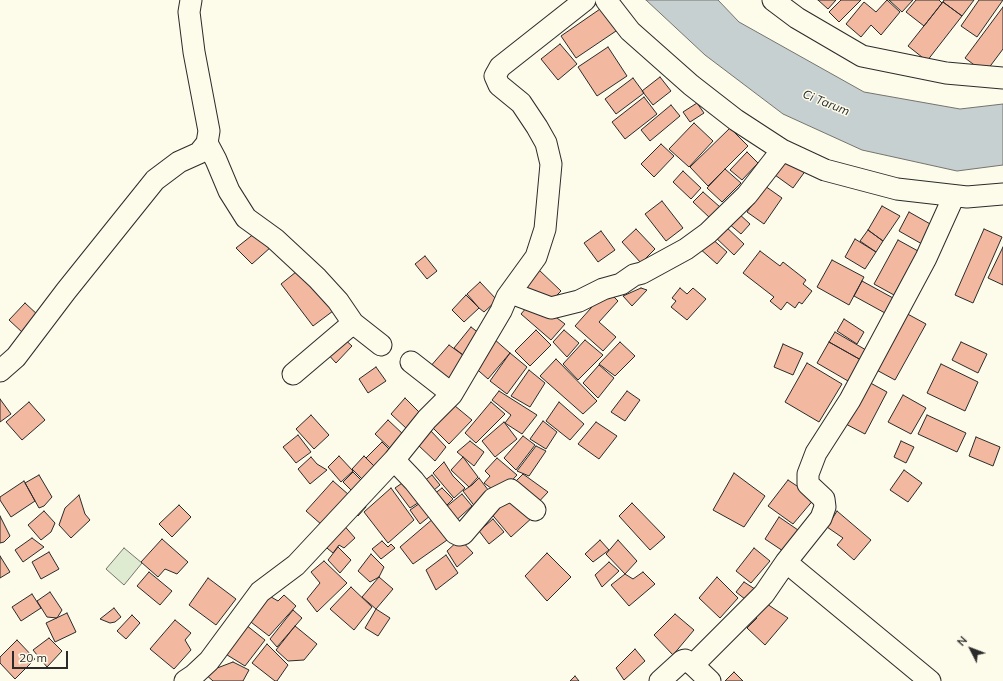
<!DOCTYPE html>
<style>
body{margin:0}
#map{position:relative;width:1003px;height:681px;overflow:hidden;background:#fdfbea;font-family:Mulish,sans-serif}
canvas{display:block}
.north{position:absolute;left:951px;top:629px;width:40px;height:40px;-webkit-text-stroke:3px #fdfbea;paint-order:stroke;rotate:312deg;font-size:11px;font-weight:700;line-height:16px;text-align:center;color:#2b2b2b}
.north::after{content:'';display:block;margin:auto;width:14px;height:18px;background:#2b2b2b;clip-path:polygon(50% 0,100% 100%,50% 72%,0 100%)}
.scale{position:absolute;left:12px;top:651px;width:56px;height:18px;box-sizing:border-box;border:2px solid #2b2b2b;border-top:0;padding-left:5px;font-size:12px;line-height:14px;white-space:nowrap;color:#2b2b2b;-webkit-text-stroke:3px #fdfbea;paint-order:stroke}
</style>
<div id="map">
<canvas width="1003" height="681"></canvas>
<div class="north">N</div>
<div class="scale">20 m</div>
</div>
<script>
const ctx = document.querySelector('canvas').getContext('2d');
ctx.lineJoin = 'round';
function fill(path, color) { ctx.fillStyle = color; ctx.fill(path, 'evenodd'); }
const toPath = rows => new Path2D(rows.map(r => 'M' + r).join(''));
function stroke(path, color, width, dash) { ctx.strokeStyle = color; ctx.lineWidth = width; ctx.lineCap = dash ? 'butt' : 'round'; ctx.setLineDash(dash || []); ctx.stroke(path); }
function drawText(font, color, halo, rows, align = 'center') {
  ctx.font = font + ' Mulish,sans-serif'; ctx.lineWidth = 3; ctx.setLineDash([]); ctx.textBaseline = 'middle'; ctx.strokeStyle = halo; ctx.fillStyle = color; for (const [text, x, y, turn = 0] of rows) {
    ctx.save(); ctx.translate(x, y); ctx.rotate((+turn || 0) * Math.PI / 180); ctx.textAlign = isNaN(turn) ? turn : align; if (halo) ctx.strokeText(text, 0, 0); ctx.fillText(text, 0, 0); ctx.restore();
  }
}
const green = toPath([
 [124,548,142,563,124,585,106,569,124,548]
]);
const water = toPath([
 [646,0,718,0,739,22,864,92,960,109,1003,104,1003,165,957,171,862,150,783,114,705,55,646,0]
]);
const building = toPath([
 [818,0,836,0,828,9,818,0],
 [841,0,861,0,839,22,829,12,841,0],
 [887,0,900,12,881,35,871,25,861,37,846,24,864,2,876,12,887,0],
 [889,0,913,0,902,12,889,0],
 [916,0,939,0,942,3,924,26,906,12,916,0],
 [944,0,974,0,962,16,943,2,944,0],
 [979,0,1003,0,977,37,961,26,979,0],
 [943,2,962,16,927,61,908,46,943,2],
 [603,7,619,29,576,58,561,36,603,7],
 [1003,7,1003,49,985,73,965,58,1003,7],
 [560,44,577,64,558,80,541,59,560,44],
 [608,47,627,76,597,96,578,67,608,47],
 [660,77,671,91,653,105,642,91,660,77],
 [633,78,644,93,616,114,605,99,633,78],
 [644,97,657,114,625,139,612,122,644,97],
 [697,103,704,113,690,122,683,112,697,103],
 [671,105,680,116,650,141,641,130,671,105],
 [694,123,713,141,689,167,669,149,694,123],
 [730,128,748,146,708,186,690,167,730,128],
 [661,144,674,156,654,177,641,164,661,144],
 [747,152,758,163,742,180,730,170,747,152],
 [788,157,806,170,793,188,775,175,788,157],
 [725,169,741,183,722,202,707,188,725,169],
 [683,171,701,188,691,199,673,182,683,171],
 [765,186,782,198,764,224,747,212,765,186],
 [703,192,720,207,710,218,693,202,703,192],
 [662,201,683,228,666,241,645,214,662,201],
 [882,206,900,216,883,241,868,230,882,206],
 [737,212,750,224,741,234,728,223,737,212],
 [909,212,932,225,922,244,899,231,909,212],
 [723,224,744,244,734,255,713,235,723,224],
 [636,229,655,249,641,263,622,242,636,229],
 [984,229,1002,237,973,303,955,295,984,229],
 [868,230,883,241,876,252,860,241,868,230],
 [601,231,615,250,598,262,584,243,601,231],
 [255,233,271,247,252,264,236,248,255,233],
 [710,237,727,252,717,264,698,247,710,237],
 [855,239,876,252,865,269,845,257,855,239],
 [898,240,918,251,894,295,874,284,898,240],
 [1003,247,1003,285,988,278,1003,247],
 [760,251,780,266,783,262,806,280,803,284,812,291,802,304,799,302,795,308,787,302,781,310,770,301,774,297,743,273,760,251],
 [425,256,437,271,427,279,415,264,425,256],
 [832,260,864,277,849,305,817,287,832,260],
 [301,268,333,311,313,326,281,284,301,268],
 [538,269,561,291,545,307,518,288,538,269],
 [862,281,893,298,885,313,854,296,862,281],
 [480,282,497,300,484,312,479,308,467,294,480,282],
 [641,288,647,290,632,306,623,296,641,288],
 [680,288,687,294,693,288,706,299,687,320,671,307,676,301,672,298,680,288],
 [607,290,618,301,599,322,616,337,603,351,575,326,607,290],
 [466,295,479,308,464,322,452,310,466,295],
 [533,300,565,324,551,340,521,314,533,300],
 [25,303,39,316,23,333,9,320,25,303],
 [902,311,926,324,895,380,871,367,902,311],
 [844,319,864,332,857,344,837,331,844,319],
 [471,327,484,337,467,358,454,348,471,327],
 [536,330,551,345,530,366,515,351,536,330],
 [564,330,579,343,567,357,553,342,564,330],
 [835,332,866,350,861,360,829,342,835,332],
 [341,336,352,346,336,363,326,352,341,336],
 [494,339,510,353,488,379,472,365,494,339],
 [585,340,603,355,578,380,563,364,585,340],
 [620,342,635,356,615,376,599,364,620,342],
 [829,342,861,360,848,381,817,363,829,342],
 [961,342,987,354,978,373,952,360,961,342],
 [783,344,803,353,793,375,774,367,783,344],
 [449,345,467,358,447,384,429,368,449,345],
 [510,353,527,367,507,394,490,381,510,353],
 [556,359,597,401,583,414,540,376,556,359],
 [807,363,842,384,819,422,785,402,807,363],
 [941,364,978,382,965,411,927,393,941,364],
 [599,365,614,378,598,398,583,383,599,365],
 [376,367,386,381,368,393,359,379,376,367],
 [529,370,545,383,530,407,511,396,529,370],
 [865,380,887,392,865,434,842,422,865,380],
 [499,391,537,415,522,434,505,423,511,415,492,400,499,391],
 [627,391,640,400,625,421,611,412,627,391],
 [903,395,926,408,911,434,888,422,903,395],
 [405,398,421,414,407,429,391,414,405,398],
 [0,399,11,414,0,422,0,399],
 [449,401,472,420,449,444,427,422,449,401],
 [29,402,45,420,22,440,6,422,29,402],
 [491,402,505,414,476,443,465,433,491,402],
 [559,402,584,424,570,440,546,421,559,402],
 [311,415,329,435,314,449,296,429,311,415],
 [927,415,966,433,957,452,918,434,927,415],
 [388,420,404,435,391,449,375,434,388,420],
 [543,421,557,432,546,449,530,439,543,421],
 [504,422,517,439,495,457,482,441,504,422],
 [596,422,617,436,599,459,578,444,596,422],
 [430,430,446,447,435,461,418,445,430,430],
 [298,435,311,452,296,463,283,447,298,435],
 [523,436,535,445,516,470,504,458,523,436],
 [976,437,1000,447,993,466,969,456,976,437],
 [470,441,484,452,474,466,457,452,470,441],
 [901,441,914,447,906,463,894,457,901,441],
 [382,442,394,454,378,470,366,458,382,442],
 [536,446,546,451,529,476,517,471,536,446],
 [339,456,353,471,341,482,328,467,339,456],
 [364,456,378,470,365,482,352,469,364,456],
 [311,457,317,464,327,470,310,484,298,469,311,457],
 [463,457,478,477,469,487,451,470,463,457],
 [497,458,517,475,499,494,484,483,490,476,485,471,497,458],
 [444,462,453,476,465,488,454,498,433,473,444,462],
 [904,470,922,483,908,502,890,490,904,470],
 [353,472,365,484,355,494,343,482,353,472],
 [734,473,765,496,744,527,713,510,734,473],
 [523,474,548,492,534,507,509,488,523,474],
 [39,475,52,497,44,506,39,508,25,483,39,475],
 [432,475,440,485,428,495,420,484,432,475],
 [479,478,492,495,476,508,463,491,472,485,479,478],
 [408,479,424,499,410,508,395,488,408,479],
 [788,480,815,498,793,524,768,506,788,480],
 [24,481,35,501,11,517,0,500,0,497,24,481],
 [333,481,349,495,322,525,306,511,333,481],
 [391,488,414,520,388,543,364,512,391,488],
 [442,488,453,499,441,511,430,497,442,488],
 [462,494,472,506,452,524,441,511,462,494],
 [79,495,85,514,90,520,71,538,59,525,65,508,79,495],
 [512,495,534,516,511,537,489,511,512,495],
 [426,499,436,511,420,524,410,510,426,499],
 [363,500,366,507,358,516,352,509,363,500],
 [632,503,665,537,650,550,619,516,632,503],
 [179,505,191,517,172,537,159,524,179,505],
 [44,511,55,523,51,532,41,540,28,525,44,511],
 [837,511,871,540,854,560,837,545,843,538,827,527,837,511],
 [0,516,10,536,4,542,0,543,0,516],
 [779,517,798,530,783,551,765,539,779,517],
 [434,518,450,538,413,564,400,547,434,518],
 [493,519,504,532,489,544,479,531,493,519],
 [341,522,355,538,344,548,339,545,333,553,322,544,341,522],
 [32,538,44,547,23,562,15,550,32,538],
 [162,539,188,562,177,574,165,569,158,577,141,562,162,539],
 [460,539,473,553,457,567,447,551,460,539],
 [600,540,609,550,593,562,585,554,600,540],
 [618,540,637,561,625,574,606,554,618,540],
 [382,541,388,547,391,544,395,548,381,559,372,549,382,541],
 [338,547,351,560,340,573,328,560,338,547],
 [754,548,770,561,751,583,736,571,754,548],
 [49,552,59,569,41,579,32,562,49,552],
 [547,553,571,577,547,601,525,576,547,553],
 [371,554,384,567,379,577,370,582,358,571,371,554],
 [446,555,458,573,436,590,426,570,446,555],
 [0,556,10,572,0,578,0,556],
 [324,561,347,583,317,612,307,599,320,583,311,572,324,561],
 [609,562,619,571,602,587,595,575,609,562],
 [149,572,172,591,160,605,137,586,149,572],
 [643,572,655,584,629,606,611,585,625,574,633,579,643,572],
 [379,577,393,589,376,609,362,597,379,577],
 [717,577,738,598,720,618,699,598,717,577],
 [208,578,236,599,216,625,189,605,208,578],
 [744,582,758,591,750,603,736,592,744,582],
 [351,587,372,607,354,630,330,609,351,587],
 [50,592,62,610,57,618,47,617,37,601,50,592],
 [32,594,41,608,21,621,12,607,32,594],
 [266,594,278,601,284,595,296,606,269,636,247,619,266,594],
 [761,600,788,618,765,645,747,628,757,618,750,612,761,600],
 [114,608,121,617,115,622,110,623,100,619,114,608],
 [376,609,390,618,378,636,365,628,376,609],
 [293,610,302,618,277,647,270,639,293,610],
 [67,613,76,632,55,642,46,623,67,613],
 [675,614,694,630,673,655,654,635,675,614],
 [132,615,140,623,126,639,117,631,132,615],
 [175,620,191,633,185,640,191,650,174,669,150,649,175,620],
 [246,625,265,640,245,666,224,653,246,625],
 [295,626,317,644,304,660,288,661,276,650,295,626],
 [49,638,62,651,47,667,33,650,49,638],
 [17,640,35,659,15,679,0,663,0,657,17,640],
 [267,644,288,665,277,681,275,681,252,663,267,644],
 [635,649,645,661,624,680,616,668,635,649],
 [233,662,249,670,243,681,213,681,204,673,233,662],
 [734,672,743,681,725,681,734,672],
 [575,676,579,681,570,681,575,676]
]);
const minor = toPath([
 [606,0,630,31,691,85,736,120,782,150,825,170,897,189,967,197,1003,194],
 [773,0,797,18,862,56,946,73,1003,78],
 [207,143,216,160,229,191,246,218,275,239,317,278,338,301,353,323,381,345],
 [511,293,551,308,579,301,603,289,621,284,634,275,642,273,686,249,708,233,747,195,782,150],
 [411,362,452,394],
 [0,371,16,357,66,291,155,180,179,162,199,153,207,143,209,131,194,52,189,12,191,0],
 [293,374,353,323],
 [394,460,414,481,455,533,459,535,463,534,493,499,511,490,535,510],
 [786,562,930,681],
 [693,665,764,594,786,562,821,518,825,507,824,499,808,484,808,474,816,453,850,400,926,258,954,196],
 [185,681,194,675,209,661,260,592,296,565,394,460,427,419,452,394,501,311,507,297,536,257,545,229,551,164,546,143,537,127,521,103,499,85,495,76,500,67,585,0],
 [660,681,682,661,685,660,691,663,710,681]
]);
const waterNames = [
 ["Ci Tarum",826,103,22]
];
fill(green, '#deebd1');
stroke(green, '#74746e', 1);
fill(water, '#c7d0d0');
stroke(water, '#74746e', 1);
fill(building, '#f2b8a0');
stroke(building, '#2b2b2b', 1);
stroke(minor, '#2b2b2b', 23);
stroke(minor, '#fdfbea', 21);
drawText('italic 12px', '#2b2b2b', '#fdfbea', waterNames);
</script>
